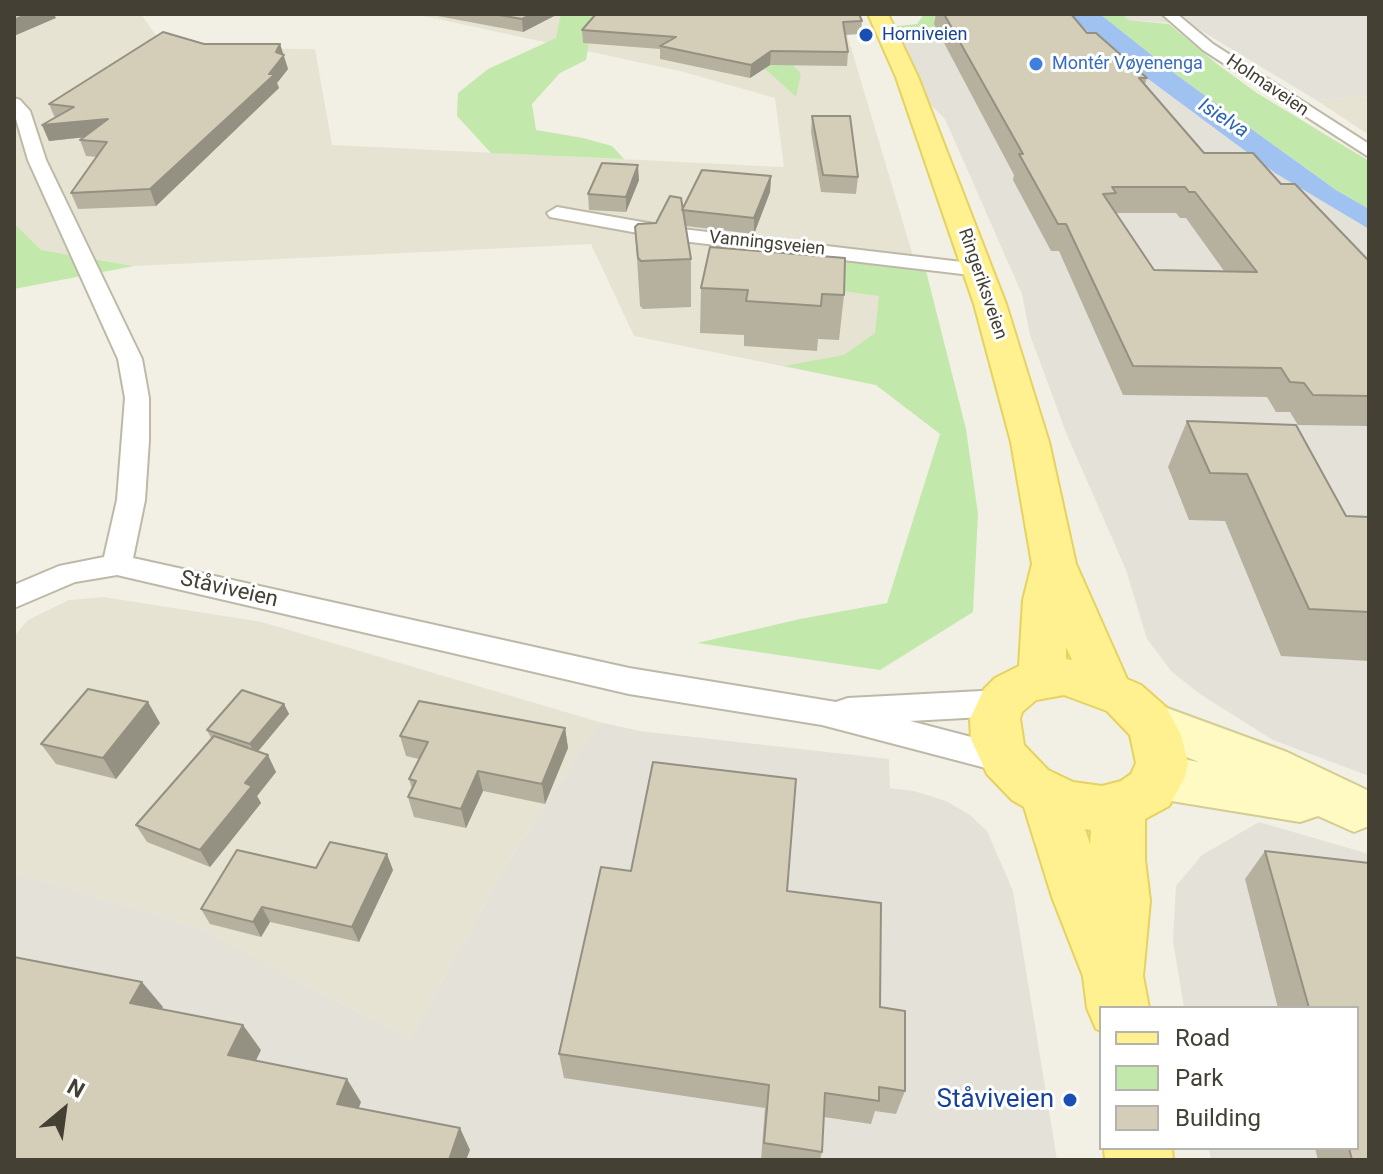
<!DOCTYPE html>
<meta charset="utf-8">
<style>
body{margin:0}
#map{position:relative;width:1383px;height:1174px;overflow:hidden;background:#f2f0e4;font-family:Roboto,sans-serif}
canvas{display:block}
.frame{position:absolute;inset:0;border:16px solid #444134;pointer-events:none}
.legend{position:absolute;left:1099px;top:1006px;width:260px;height:144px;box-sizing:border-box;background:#fff;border:2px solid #b4b3ae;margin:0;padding:10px 14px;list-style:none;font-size:24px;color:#444134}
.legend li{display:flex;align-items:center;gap:16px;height:40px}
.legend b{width:40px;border:2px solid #b4b3ae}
.north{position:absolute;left:24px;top:1070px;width:80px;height:80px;-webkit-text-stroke:6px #fff;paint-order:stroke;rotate:29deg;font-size:22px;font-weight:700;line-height:32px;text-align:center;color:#444134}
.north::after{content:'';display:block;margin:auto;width:28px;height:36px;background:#444134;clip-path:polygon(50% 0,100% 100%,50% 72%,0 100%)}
</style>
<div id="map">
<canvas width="1383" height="1174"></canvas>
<div class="frame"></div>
<ul class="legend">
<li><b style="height:10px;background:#fff190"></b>Road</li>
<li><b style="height:22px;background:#c3e8ac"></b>Park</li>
<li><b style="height:22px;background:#d4ceb9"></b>Building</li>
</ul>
<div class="north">N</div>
</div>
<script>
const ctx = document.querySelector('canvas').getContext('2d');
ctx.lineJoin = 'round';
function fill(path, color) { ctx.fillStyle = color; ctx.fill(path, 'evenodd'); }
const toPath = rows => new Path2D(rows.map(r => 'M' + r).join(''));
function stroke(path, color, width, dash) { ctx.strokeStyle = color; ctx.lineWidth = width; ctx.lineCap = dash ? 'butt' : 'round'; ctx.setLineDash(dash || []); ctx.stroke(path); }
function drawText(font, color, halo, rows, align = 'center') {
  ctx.font = font + ' Roboto,sans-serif'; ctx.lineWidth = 6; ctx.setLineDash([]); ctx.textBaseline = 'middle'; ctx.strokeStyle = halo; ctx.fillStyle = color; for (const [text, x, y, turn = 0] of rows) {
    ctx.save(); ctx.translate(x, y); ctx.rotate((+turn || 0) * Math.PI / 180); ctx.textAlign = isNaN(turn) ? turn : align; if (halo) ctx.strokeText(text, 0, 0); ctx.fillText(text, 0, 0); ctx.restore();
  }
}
const residential = toPath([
 [14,14,141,14,157,37,223,48,315,49,332,145,784,167,775,98,680,71,414,14,841,14,965,431,941,434,876,385,634,336,591,244,134,266,41,250,14,223],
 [1369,96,1369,135,1316,100],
 [103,597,262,622,599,722,508,862,410,1039,194,926,14,872,14,636,28,620,69,600]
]);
const industrial = toPath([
 [953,14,1069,14,1101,44,1275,173,1369,229,1369,776,1273,740,1200,694,1172,672,1147,639,1126,570,1067,435,1030,335,1022,294,945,119,930,104,900,35,905,38,931,35],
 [1123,14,1369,14,1369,96,1316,100,1190,24,1128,20],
 [599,722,640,731,889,759,890,788,914,791,946,801,970,815,987,831,1013,891,1057,1160,14,1160,14,872,194,926,410,1039,508,862],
 [1259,822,1369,854,1369,1160,1211,1160,1209,1148,1357,1148,1357,1008,1184,1008,1173,941,1176,886,1202,855]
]);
const green = toPath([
 [561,14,674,14,791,63,801,74,796,97,770,73,731,47,653,20,593,17,586,60,560,73,532,104,536,130,583,138,612,146,624,159,491,153,457,116,458,93,488,69,556,38],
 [924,14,953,14,931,35,914,40,900,35,897,26,917,24],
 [1100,14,1123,14,1128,20,1169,24,1217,64,1257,93,1369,161,1369,209,1336,190,1178,76],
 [14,223,41,250,134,266,14,289],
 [806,254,926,271,966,429,978,514,973,612,880,670,697,643,800,619,887,603,940,434,876,385,784,366,844,355,875,333,879,296,761,280]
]);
const water = toPath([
 [1069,14,1100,14,1178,76,1336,190,1369,209,1369,229,1275,173,1101,44]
]);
const street = toPath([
 [1162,14,1177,14,1213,44,1369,144,1369,157,1203,50,1162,14],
 [14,98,20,100,30,111,46,160,142,359,149,398,149,440,145,500,133,558,629,668,836,702,848,698,1001,690,1013,694,1018,703,1013,712,1001,716,910,721,1017,749,1022,759,1017,769,1005,773,822,725,629,694,117,575,75,582,14,608,14,585,59,566,104,557,117,500,125,398,118,359,28,160,14,112,14,98],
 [557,207,682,229,979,264,990,270,979,276,682,241,550,217,547,213,557,207]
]);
const secondary = toPath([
 [1148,701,1287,752,1369,791,1369,826,1354,832,1318,816,1300,822,1159,799,1141,792,1133,777,1141,762,1159,755,1199,762,1130,735,1123,721,1130,707,1148,701]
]);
const primary = toPath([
 [868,14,888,14,918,77,1006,304,1049,442,1076,564,1127,679,1141,685,1166,707,1181,735,1188,763,1185,777,1169,806,1145,819,1145,860,1150,901,1143,976,1149,1008,1101,1008,1101,1031,1096,1029,1087,1008,1083,976,1052,897,1024,807,1012,800,987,774,971,739,970,719,984,689,995,678,1019,666,1023,600,1032,564,1011,442,974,304,896,77,868,14],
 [1066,647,1072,660,1066,659,1066,647],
 [1064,695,1107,711,1130,735,1136,763,1131,774,1121,781,1102,786,1073,782,1048,770,1024,745,1020,719,1022,712,1036,700,1064,695],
 [1085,829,1091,830,1090,844,1085,829],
 [1104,1148,1172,1148,1173,1160,1105,1160,1104,1148]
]);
const wall = toPath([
 [427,14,558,14,523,32],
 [936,14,1071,14,1087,33,1147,78,1145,84,1204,153,1281,184,1369,261,1369,426,1298,425,1290,412,1276,412,1267,397,1123,395,1059,251,1051,251,1013,180,1014,175,934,24],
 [1116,213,1176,213,1180,218,1186,218,1224,271,1154,270],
 [862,21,861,34,845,35,848,52,847,66,770,65,750,78,660,59,660,49,583,43,582,30],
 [204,44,280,44,288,69,277,83,279,88,156,206,78,209,71,193,97,157,86,156,80,140,85,137,49,141,42,125,55,118,49,104],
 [812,116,858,177,856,194,821,192,811,132],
 [771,176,770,192,754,234,686,226,691,259,691,307,643,309,640,306,635,227,656,223,683,209],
 [639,180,626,212,589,210,588,194],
 [701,288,844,295,839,340,818,339,817,351,744,346,744,335,700,333],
 [1187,421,1346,516,1369,517,1369,661,1281,656,1225,521,1189,520,1168,467],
 [284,704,289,714,258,751,276,772,257,796,261,803,210,867,147,842,136,825,211,738,207,730],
 [160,723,116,779,56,764,41,744],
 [565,728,568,748,545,804,483,791,466,828,414,817,408,797,412,789,409,779,419,759,406,756,400,736],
 [1265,851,1369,863,1369,1160,1318,1160,1315,1148,1357,1148,1357,1008,1278,1008,1245,879],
 [316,868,393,870,359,942,270,922,261,937,210,924,201,909],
 [787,891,880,1007,905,1091,896,1114,875,1111,871,1124,824,1117,822,1152,820,1160,761,1160,765,1108,564,1078,559,1054]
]);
const shadedWall = toPath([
 [28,14,54,14,56,18,14,36,14,20],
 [532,14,558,14,523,32,522,19],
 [280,44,288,69,277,83,279,88,156,206,150,189,269,74],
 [771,51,770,65,750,78,751,65],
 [108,119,114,134,49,141,42,125],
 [638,165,639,180,626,212,626,197],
 [771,176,770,192,754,234,754,218],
 [148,702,160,723,116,779,103,758],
 [284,704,289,714,255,755,250,744],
 [565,728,568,748,545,804,542,784],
 [268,755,276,772,257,796,261,803,210,867,200,850,245,783],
 [478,771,483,791,466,828,461,809],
 [387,854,393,870,359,942,352,927],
 [262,907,270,922,261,937,253,922],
 [142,982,163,1007,152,1028,130,1003],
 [243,1025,261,1050,247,1079,228,1055],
 [347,1079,361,1102,352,1126,337,1104],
 [460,1128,470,1150,466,1160,449,1160]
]);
const building = toPath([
 [14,14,28,14,14,20,14,14],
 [493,14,532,14,522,19,493,14],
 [596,14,859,14,862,21,843,22,848,52,771,51,751,65,660,46,676,37,582,30,596,14],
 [944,14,1071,14,1087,33,1096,33,1147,78,1139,78,1204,153,1253,153,1281,184,1295,184,1369,261,1369,396,1313,395,1304,383,1290,382,1281,368,1133,366,1066,224,1058,224,1019,154,1023,154,944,14],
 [1112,187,1185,187,1189,192,1195,192,1257,272,1154,270,1103,194,1116,193,1112,187],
 [163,32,204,44,280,44,276,52,284,55,269,74,275,74,150,189,71,193,107,142,80,140,108,119,42,125,74,107,49,104,163,32],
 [812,116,850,116,858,177,823,175,812,116],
 [602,163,638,165,626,197,588,194,602,163],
 [702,170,771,176,754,218,682,210,702,170],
 [670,196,681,198,691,259,641,261,638,258,635,227,638,224,656,223,670,196],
 [710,247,845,258,844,295,822,294,821,306,746,301,748,290,701,288,710,247],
 [1187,421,1296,425,1346,516,1369,517,1369,612,1309,609,1247,474,1210,473,1187,421],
 [88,689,148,702,103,758,41,744,88,689],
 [242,690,284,704,250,744,207,730,242,690],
 [419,701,565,728,542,784,478,771,461,809,408,797,416,781,409,779,428,742,400,736,419,701],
 [214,736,268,755,245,783,252,786,200,850,136,825,214,736],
 [653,762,796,779,787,891,881,903,880,1007,905,1011,905,1091,879,1087,879,1101,825,1093,822,1152,764,1143,769,1085,559,1054,601,867,631,871,653,762],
 [330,842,387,854,352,927,262,907,253,922,201,909,237,850,316,868,330,842],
 [1265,851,1369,863,1369,1160,1352,1160,1349,1148,1357,1148,1357,1008,1309,1008,1265,851],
 [14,957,142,982,130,1003,243,1025,228,1055,347,1079,337,1104,460,1128,449,1160,14,1160,14,957]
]);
const markers = [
 [866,35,8,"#1a4fb4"],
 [1036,64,8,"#3f7fe0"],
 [1070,1100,8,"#1a4fb4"]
];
const farTransitnames = [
 ["Horniveien",882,35]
];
const farShopnames = [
 ["Montér Vøyenenga",1052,64]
];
const farStreetnames = [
 ["Holmaveien",1267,86,34],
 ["Vanningsveien",767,244,6],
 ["Ringeriksveien",982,284,71]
];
const farWaternames = [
 ["Isielva",1223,119,33]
];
const streetNames = [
 ["Ståviveien",229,590,13]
];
const nearTransitnames = [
 ["Ståviveien",1054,1100]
];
fill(residential, '#e6e3d2');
fill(industrial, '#e4e1d9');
fill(green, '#c3e8ac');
fill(water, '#9fc2f1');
stroke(street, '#beb9a7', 4);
stroke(secondary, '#d3cc93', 4);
stroke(primary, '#e5d260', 4);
fill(street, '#fff');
fill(secondary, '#fffac1');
fill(primary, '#fff190');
fill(wall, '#b6b19f');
fill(shadedWall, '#949082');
fill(building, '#d4ceb9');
stroke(building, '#949082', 2);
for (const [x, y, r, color] of markers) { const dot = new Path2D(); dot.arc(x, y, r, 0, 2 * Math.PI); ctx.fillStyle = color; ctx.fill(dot); stroke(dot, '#fff', 3); }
drawText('18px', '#164399', '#fff', farTransitnames, 'left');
drawText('18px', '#366cbe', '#fff', farShopnames, 'left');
drawText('18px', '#444134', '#fff', farStreetnames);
drawText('italic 20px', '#2c64b1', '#fff', farWaternames);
drawText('22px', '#444134', '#fff', streetNames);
drawText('26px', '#164399', '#fff', nearTransitnames, 'right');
</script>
